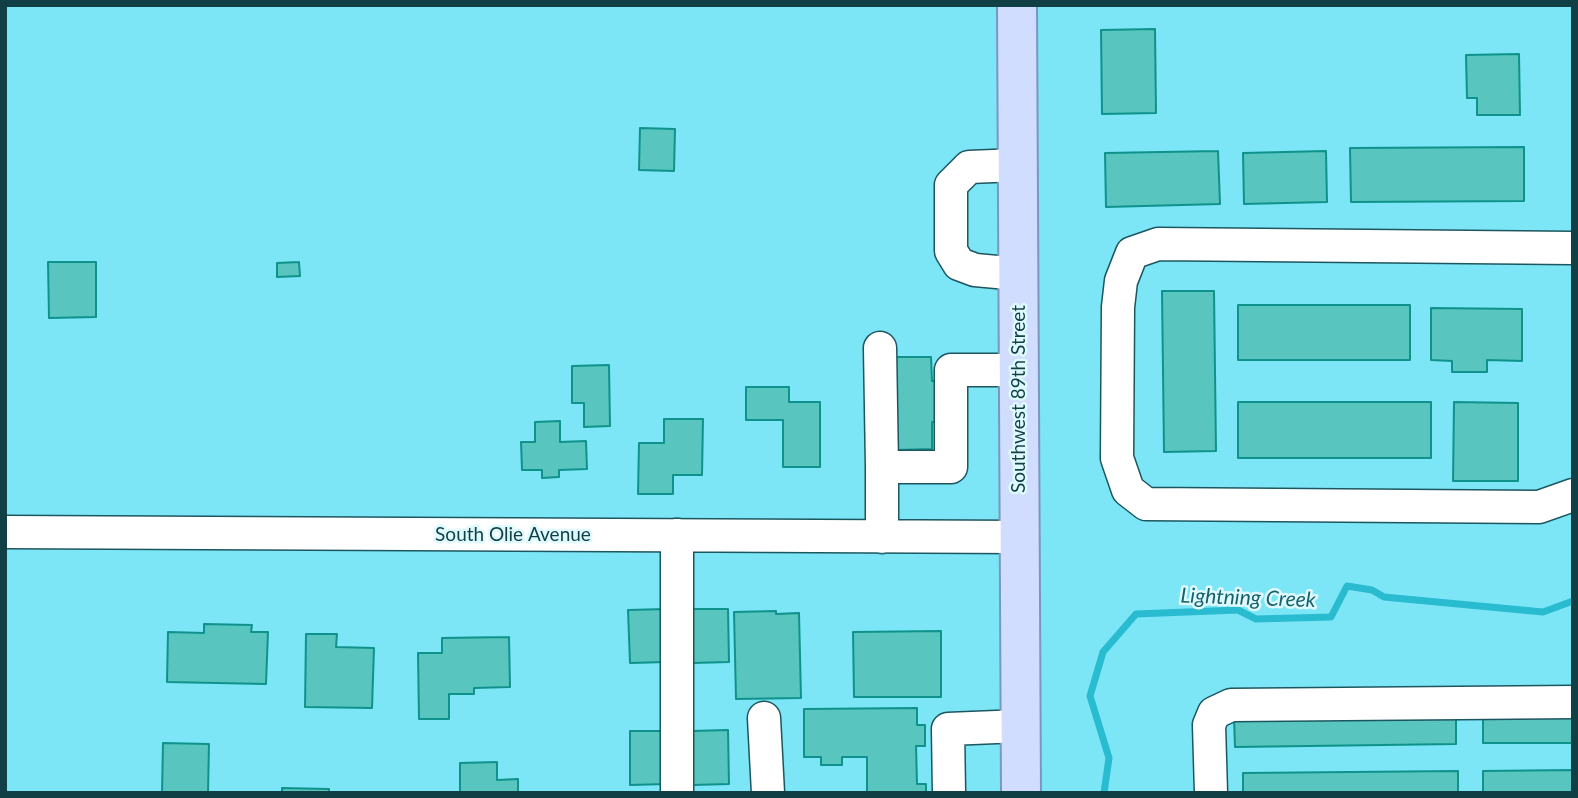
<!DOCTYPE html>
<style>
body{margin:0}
#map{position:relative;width:1578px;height:798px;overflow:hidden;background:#7ce6f7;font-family:Lato,sans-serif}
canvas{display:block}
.frame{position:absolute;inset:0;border:7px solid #103f46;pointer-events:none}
</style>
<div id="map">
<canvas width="1578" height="798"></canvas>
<div class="frame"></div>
</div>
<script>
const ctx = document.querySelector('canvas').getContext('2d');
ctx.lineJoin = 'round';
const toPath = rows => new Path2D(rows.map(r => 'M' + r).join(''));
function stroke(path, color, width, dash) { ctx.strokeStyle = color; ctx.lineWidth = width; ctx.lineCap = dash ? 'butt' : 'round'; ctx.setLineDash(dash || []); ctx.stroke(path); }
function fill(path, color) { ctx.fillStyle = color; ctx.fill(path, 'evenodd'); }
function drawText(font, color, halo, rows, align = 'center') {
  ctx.font = font + ' Lato,sans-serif'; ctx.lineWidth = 5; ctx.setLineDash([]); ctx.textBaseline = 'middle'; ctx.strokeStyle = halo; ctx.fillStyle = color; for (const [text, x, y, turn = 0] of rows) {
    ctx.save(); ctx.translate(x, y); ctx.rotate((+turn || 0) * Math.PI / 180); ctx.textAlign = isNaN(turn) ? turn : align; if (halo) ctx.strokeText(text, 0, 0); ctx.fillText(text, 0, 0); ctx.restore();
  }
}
const stream = toPath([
 [1104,793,1109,758,1090,696,1103,652,1136,614,1238,610,1256,619,1331,617,1347,586,1372,590,1384,597,1543,612,1573,601]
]);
const building = toPath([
 [1155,29,1156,113,1102,114,1101,30,1155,29],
 [1519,54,1520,115,1477,115,1477,98,1467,98,1466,55,1519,54],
 [640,128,675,129,674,171,639,170,640,128],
 [1524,147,1524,201,1351,202,1350,148,1524,147],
 [1218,151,1220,204,1106,207,1105,153,1218,151],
 [1326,151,1327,202,1244,204,1243,153,1326,151],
 [48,262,96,262,96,317,49,318,48,262],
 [299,262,300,276,277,277,277,263,299,262],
 [1162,291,1214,291,1216,451,1164,452,1162,291],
 [1238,305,1410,305,1410,360,1238,360,1238,305],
 [1431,308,1522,309,1522,361,1487,360,1487,372,1452,372,1452,361,1431,360,1431,308],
 [894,357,931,357,932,381,938,381,938,422,932,422,932,449,897,450,894,357],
 [609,365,610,426,584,427,584,403,572,403,572,366,609,365],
 [746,387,789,387,789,402,820,402,820,467,783,467,783,420,746,420,746,387],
 [1238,402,1431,402,1431,458,1238,458,1238,402],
 [1454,402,1518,403,1518,481,1453,481,1454,402],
 [664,419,703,419,702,475,673,475,673,494,638,494,639,443,664,443,664,419],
 [560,421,560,442,586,441,587,469,559,470,559,477,542,478,542,470,522,470,521,442,535,442,535,422,560,421],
 [666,609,667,662,630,663,628,610,666,609],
 [692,609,728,609,729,662,693,663,692,609],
 [776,611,776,614,799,613,801,698,736,699,734,612,776,611],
 [204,624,252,625,251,632,268,632,266,684,167,682,168,632,204,633,204,624],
 [941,631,941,697,854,697,853,632,941,631],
 [306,634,337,634,336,647,374,648,372,708,305,707,306,634],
 [509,637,510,687,474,688,474,694,449,694,449,719,419,719,418,653,442,653,442,638,509,637],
 [917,708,917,725,925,725,925,746,916,746,917,784,926,784,926,793,867,793,867,757,842,757,842,765,821,765,821,757,804,757,804,709,917,708],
 [1573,714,1573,743,1483,743,1483,715,1573,714],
 [1456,715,1456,744,1235,747,1234,718,1456,715],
 [728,730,729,784,693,785,692,731,728,730],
 [630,731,666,731,667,784,630,785,630,731],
 [163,743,209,744,208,793,162,793,163,743],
 [497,762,497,780,518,779,518,793,460,793,460,763,497,762],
 [1573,770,1573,793,1483,793,1483,771,1573,770],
 [1458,771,1458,793,1243,793,1243,773,1458,771],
 [282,788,329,789,329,793,282,793,282,788]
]);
const minor = toPath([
 [1018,165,969,167,951,185,951,251,959,264,975,270,1019,274],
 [1573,248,1158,244,1132,253,1121,281,1118,307,1117,458,1128,490,1146,504,1539,507,1573,495],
 [880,348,882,467],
 [5,532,1020,537],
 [677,535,677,793],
 [882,537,882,467,951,467,951,370,1019,370],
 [764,718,768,793],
 [949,793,948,729,1021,726],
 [1211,793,1209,725,1214,713,1231,705,1573,702]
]);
const major = toPath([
 [1017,5,1021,793]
]);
const streetNames = [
 ["Southwest 89th Street",1019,399,-90],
 ["South Olie Avenue",513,535]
];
const waterNames = [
 ["Lightning Creek",1248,598,2]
];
stroke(stream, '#29bbcf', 7);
fill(building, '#58c5be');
stroke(building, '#10928c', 2);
stroke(minor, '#1c565f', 35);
stroke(major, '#7a97be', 42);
stroke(minor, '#fff', 32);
stroke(major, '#d1ddfe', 38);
drawText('19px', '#103f46', '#defaff', streetNames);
drawText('italic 21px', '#16616c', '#defaff', waterNames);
</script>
